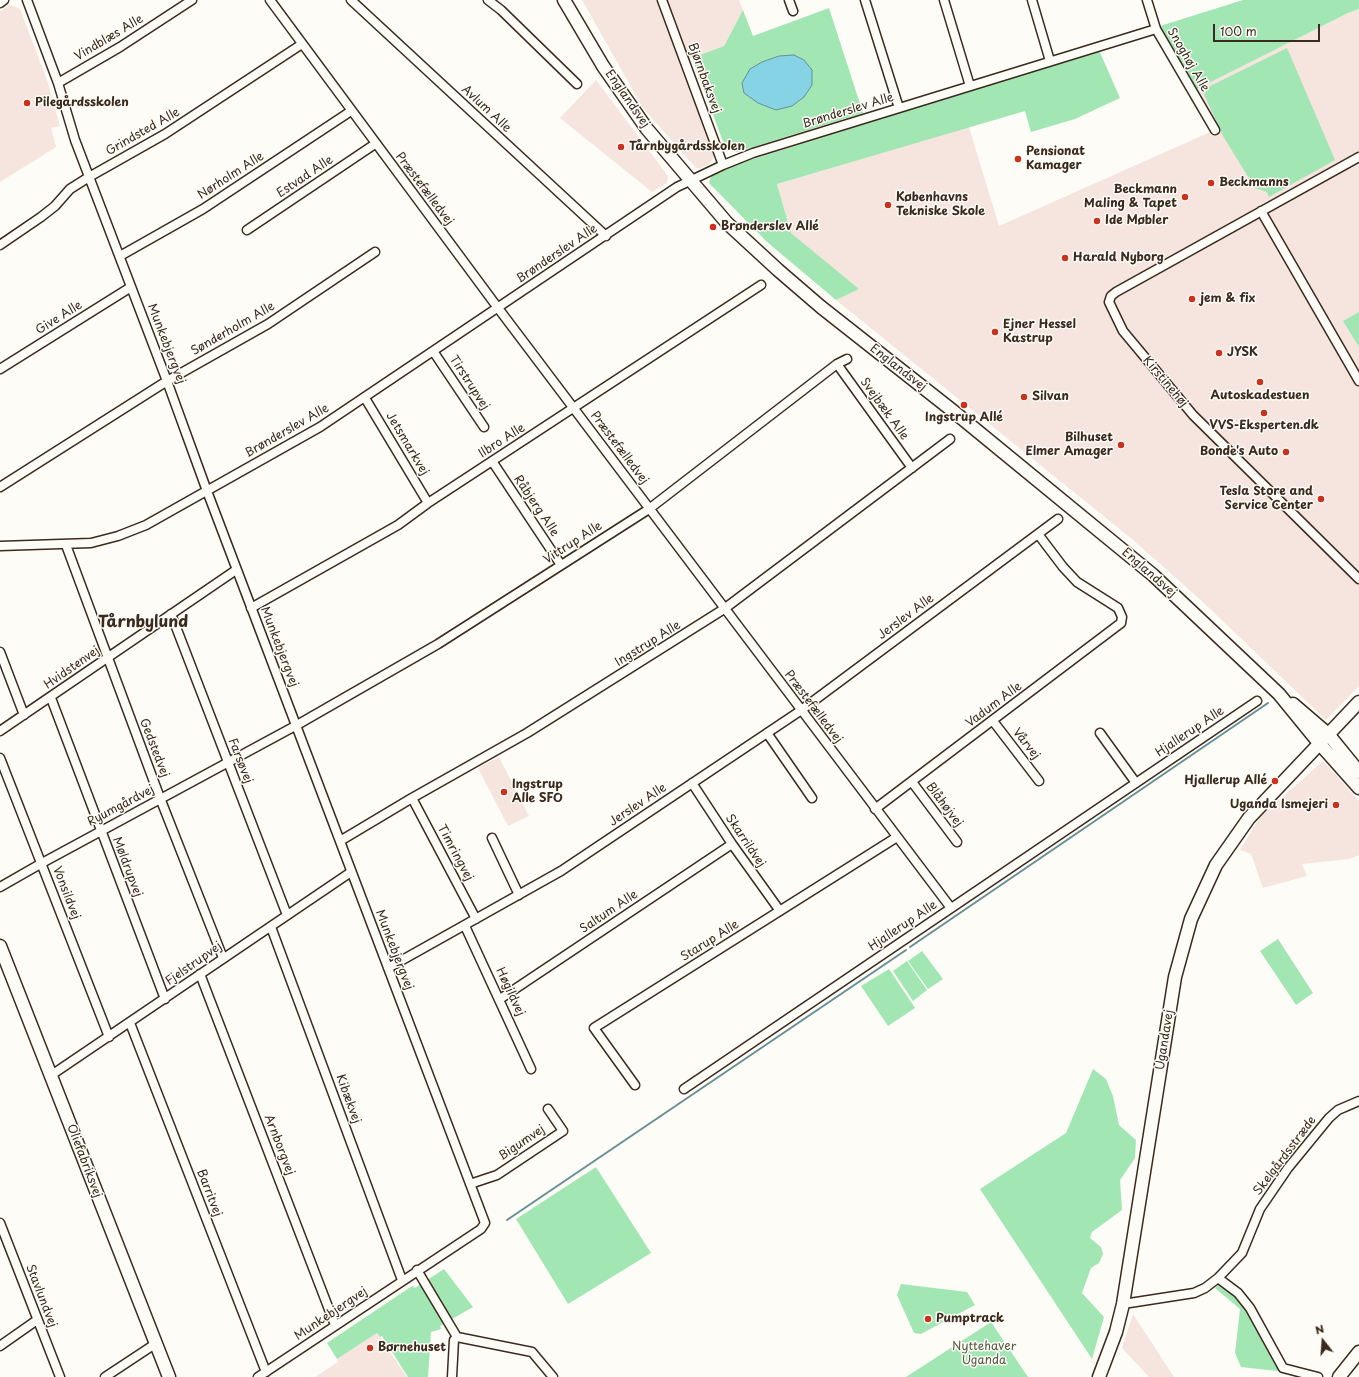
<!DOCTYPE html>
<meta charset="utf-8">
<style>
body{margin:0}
#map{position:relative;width:1359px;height:1377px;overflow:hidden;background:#fdfcf7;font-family:"Playpen Sans",sans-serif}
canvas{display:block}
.north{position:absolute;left:1303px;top:1321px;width:40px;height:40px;-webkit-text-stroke:3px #fdfcf7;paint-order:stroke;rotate:343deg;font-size:11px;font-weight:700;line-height:16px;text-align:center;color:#3b2a1e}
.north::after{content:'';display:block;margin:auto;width:14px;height:18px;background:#3b2a1e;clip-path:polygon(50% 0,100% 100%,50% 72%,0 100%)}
.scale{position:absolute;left:1213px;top:24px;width:107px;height:18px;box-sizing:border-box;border:2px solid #3b2a1e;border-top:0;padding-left:5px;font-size:12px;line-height:14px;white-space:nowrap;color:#3b2a1e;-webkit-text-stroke:3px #fdfcf7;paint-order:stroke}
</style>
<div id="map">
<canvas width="1359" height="1377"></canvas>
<div class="north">N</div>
<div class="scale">100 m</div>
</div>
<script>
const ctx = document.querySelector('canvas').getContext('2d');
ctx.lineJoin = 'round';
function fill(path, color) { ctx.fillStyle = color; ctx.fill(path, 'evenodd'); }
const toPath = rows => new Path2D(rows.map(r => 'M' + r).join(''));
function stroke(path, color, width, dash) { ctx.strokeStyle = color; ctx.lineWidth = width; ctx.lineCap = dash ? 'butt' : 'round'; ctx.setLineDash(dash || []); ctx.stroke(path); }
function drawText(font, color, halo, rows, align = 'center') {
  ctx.font = font + ' "Playpen Sans",sans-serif'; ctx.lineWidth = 3; ctx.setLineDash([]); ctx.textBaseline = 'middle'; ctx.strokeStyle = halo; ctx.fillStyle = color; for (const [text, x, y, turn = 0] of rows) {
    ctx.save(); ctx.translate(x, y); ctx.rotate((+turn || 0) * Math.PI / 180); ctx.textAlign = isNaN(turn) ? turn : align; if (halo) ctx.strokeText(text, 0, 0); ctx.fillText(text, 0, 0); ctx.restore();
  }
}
const built = toPath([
 [582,0,739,0,743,10,724,46,679,63,713,153,714,157,710,163,702,168,696,168,643,108],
 [10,5,20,9,47,80,60,126,51,128,56,147,0,182,0,11],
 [1359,9,1359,686,1326,720,1203,602,1132,539,836,300,858,289,791,233,777,184,969,127,999,226,1217,129,1197,89,1348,13],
 [596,80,668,176,667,183,652,192,560,118],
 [499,757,529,816,508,826,478,768],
 [1323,761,1359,801,1359,855,1349,859,1302,864,1307,876,1263,888,1251,854,1240,850,1260,817],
 [1133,1314,1174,1377,1149,1377,1122,1348],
 [377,1333,407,1377,315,1377,338,1362,337,1359]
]);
const green = toPath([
 [1243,0,1359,0,1359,9,1348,13,1197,89,1160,26],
 [829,8,863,113,737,152,725,147,692,58,724,46,743,10,753,36],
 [1287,48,1335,160,1269,197,1267,192,1255,188,1223,136,1202,90],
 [1099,50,1120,98,1075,119,1031,132,1025,111,777,184,791,233,859,289,836,300,767,242,709,183,711,176,725,168],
 [1359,312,1359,347,1343,321],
 [1278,939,1313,993,1296,1005,1260,951],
 [922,951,943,979,928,989,908,961],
 [907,961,927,990,913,1001,893,971],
 [889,969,915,1008,888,1026,861,986],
 [1093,1069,1106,1079,1113,1096,1119,1125,1136,1140,1135,1158,1120,1180,1122,1210,1092,1232,1090,1238,1101,1247,1103,1254,1099,1263,1091,1268,1082,1293,1104,1317,1092,1359,980,1189,1066,1133],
 [596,1167,651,1253,568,1304,516,1219],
 [444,1269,473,1307,440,1326,441,1329,431,1332,428,1377,408,1377,382,1336,380,1337,377,1333,337,1359,327,1343,412,1286,415,1288],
 [1220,1283,1235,1295,1248,1311,1286,1372,1241,1367,1235,1353,1240,1309,1215,1288],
 [901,1284,967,1292,975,1305,921,1334,914,1333,897,1295],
 [991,1322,1028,1377,906,1377]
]);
const water = toPath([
 [794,55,804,60,812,70,812,85,804,97,792,106,776,110,758,103,744,93,742,83,750,69,762,62,779,56,794,55]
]);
const stream = toPath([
 [910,947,1268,703],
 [507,1220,906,950]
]);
const street = toPath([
 [27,0,58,83,75,140,167,381,207,491,485,1223,481,1229,258,1377],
 [270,0,498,308,951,908],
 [351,0,606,236],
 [488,0,501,10,577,84],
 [662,0,723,165],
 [789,0,793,11],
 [865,0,899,108],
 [944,0,970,86],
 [1032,0,1050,61],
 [1147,0,1156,29,1215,130],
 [0,3,4,0],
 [58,83,120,47,192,0],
 [1359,157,1116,292,1111,296,1109,302,1123,331,1193,415,1359,579],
 [1261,211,1359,381],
 [247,230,375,144],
 [0,245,41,217,55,206,70,189,89,177,165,134,302,44],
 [120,256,203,209,351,111],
 [433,351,484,427],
 [837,364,912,468],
 [0,369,131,287],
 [365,398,428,503],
 [492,461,561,565],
 [0,487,167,381,268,324,375,252],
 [66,545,160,798,223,958],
 [0,546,91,543,118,536,146,525,320,427,677,187,723,165,753,153,1156,29],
 [251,608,398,525,428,503,761,285],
 [171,614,287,915],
 [0,652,24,715],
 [51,698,165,999],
 [993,721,1039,781],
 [0,731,236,570],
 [767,733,812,798],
 [1100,733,1136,783],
 [0,758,109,1037],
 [912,782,957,842],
 [692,783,732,844,780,911],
 [412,798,476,919],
 [875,809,1121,623,1122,617,1118,608,1077,582,1063,567,1038,534],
 [492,838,519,895],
 [340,841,412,798,527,733,724,609,950,439],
 [0,887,42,863,297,725,438,644,649,509,837,364,847,359],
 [465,926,531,1069],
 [271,927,402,1280],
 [388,968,561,871,800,711,1058,519],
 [200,974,335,1325],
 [500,999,732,844],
 [130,1023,266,1372],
 [50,1076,351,872],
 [635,1085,594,1028,897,837],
 [684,1089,1257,701],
 [470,1184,497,1175,563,1131,548,1109],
 [0,1223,60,1377],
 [417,1270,457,1337,532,1352,553,1377],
 [1218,1278,1238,1293,1250,1308,1283,1368,1318,1377],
 [1123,1304,1194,1293,1205,1288,1218,1278,1242,1253,1260,1209,1288,1168,1329,1118,1338,1110,1359,1101],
 [0,1346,37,1320],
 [105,1377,155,1344],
 [452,1377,454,1340,457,1337]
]);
const secondary = toPath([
 [564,0,603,66,647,129,727,223,778,270,821,307,953,411,1153,575,1279,694,1319,743,1359,788],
 [1293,704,1328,734,1359,772],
 [0,946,169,1377],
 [1099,1377,1116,1332,1123,1304,1175,977,1191,919,1216,865,1249,818,1359,702],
 [1339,1377,1359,1352]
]);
const markers = [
 [27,103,4,"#c8321e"],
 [621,147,4,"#c8321e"],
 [1018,159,4,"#c8321e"],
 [1211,183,4,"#c8321e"],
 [1185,197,4,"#c8321e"],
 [888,205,4,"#c8321e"],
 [1097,221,4,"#c8321e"],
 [713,227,4,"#c8321e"],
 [1065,258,4,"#c8321e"],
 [1192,299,4,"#c8321e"],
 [995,332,4,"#c8321e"],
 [1219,353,4,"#c8321e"],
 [1260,382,4,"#c8321e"],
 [1024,397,4,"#c8321e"],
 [964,405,4,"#c8321e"],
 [1264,413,4,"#c8321e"],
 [1121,445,4,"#c8321e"],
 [1286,452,4,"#c8321e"],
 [1321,499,4,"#c8321e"],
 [1275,781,4,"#c8321e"],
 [504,792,4,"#c8321e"],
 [1336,805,4,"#c8321e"],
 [928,1319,4,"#c8321e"],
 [370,1348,4,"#c8321e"]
];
const streetNames = [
 ["Vindblæs Alle",109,38,-31],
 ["Snoghøj Alle",1188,60,60],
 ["Bjørnbaksvej",704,78,70],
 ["Englandsvej",627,99,55],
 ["Avlum Alle",486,109,43],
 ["Brønderslev Alle",848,111,-17],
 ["Grindsted Alle",143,132,-30],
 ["Nørholm Alle",231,176,-33],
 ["Estvad Alle",305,177,-34],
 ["Præstefælledvej",424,189,53],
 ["Brønderslev Alle",557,254,-34],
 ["Give Alle",59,318,-32],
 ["Sønderholm Alle",233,329,-30],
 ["Munkebjergvej",166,344,69],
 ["Englandsvej",898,368,38],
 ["Kirstinehøj",1165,382,50],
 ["Tirstrupvej",469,383,57],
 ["Svejbæk Alle",884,409,54],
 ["Brønderslev Alle",287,431,-30],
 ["Ilbro Alle",502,441,-33],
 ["Jetsmarkvej",407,444,59],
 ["Præstefælledvej",619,448,53],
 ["Råbjerg Alle",536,506,56],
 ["Vittrup Alle",573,543,-33],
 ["Englandsvej",1149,573,41],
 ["Jerslev Alle",906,617,-37],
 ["Ingstrup Alle",648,644,-32],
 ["Munkebjergvej",279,647,69],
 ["Hvidstenvej",72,668,-35],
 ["Vadum Alle",994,705,-37],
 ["Præstefælledvej",813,707,53],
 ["Hjallerup Alle",1190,732,-34],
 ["Vårvej",1026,744,52],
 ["Gedstedvej",154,748,69],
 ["Farsøvej",240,761,69],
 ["Jerslev Alle",638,805,-34],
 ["Blåhøjvej",944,805,53],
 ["Ryumgårdvej",121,806,-28],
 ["Skarrildvej",745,841,56],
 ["Timringvej",455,853,62],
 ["Møldrupvej",127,867,69],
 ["Vonsildvej",66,893,69],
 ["Saltum Alle",609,912,-34],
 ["Hjallerup Alle",903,926,-34],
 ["Starup Alle",710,941,-32],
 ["Munkebjergvej",394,950,69],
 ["Fjelstrupvej",194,964,-35],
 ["Høgildvej",510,992,65],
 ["Ugandavej",1165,1040,-81],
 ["Kibækvej",348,1099,70],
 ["Bigumvej",522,1143,-34],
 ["Arnborgvej",279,1145,69],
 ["Skelgårdsstræde",1285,1156,-53],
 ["Oliefabriksvej",84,1161,69],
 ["Barritvej",209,1193,69],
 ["Stavlundvej",41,1296,69],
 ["Munkebjergvej",331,1314,-34]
];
const poiNames = [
 ["Pilegårdsskolen",35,103],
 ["Tårnbygårdsskolen",629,147],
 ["Pensionat",1026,152],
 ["Kamager",1026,166],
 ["Beckmanns",1219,183],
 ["Beckmann",1177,190,"right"],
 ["Maling & Tapet",1177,204,"right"],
 ["Københavns",896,198],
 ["Tekniske Skole",896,212],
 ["Ide Møbler",1105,221],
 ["Brønderslev Allé",721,227],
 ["Harald Nyborg",1073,258],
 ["jem & fix",1200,299],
 ["Ejner Hessel",1003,325],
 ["Kastrup",1003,339],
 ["JYSK",1227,353],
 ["Autoskadestuen",1260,396,"center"],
 ["Silvan",1032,397],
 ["Ingstrup Allé",964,418,"center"],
 ["VVS-Eksperten.dk",1264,426,"center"],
 ["Bilhuset",1113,438,"right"],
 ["Elmer Amager",1113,452,"right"],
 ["Bonde's Auto",1278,452,"right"],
 ["Tesla Store and",1313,492,"right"],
 ["Service Center",1313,506,"right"],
 ["Hjallerup Allé",1267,781,"right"],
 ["Ingstrup",512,785],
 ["Alle SFO",512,799],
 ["Uganda Ismejeri",1328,805,"right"],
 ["Pumptrack",936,1319],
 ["Børnehuset",378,1348]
];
const parkNames = [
 ["Nyttehaver",984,1347],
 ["Uganda",984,1361]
];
const districtNames = [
 ["Tårnbylund",143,623]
];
fill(built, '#f6e4de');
fill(green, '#a2e7b3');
fill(water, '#86d3e5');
stroke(water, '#688f95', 1);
stroke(stream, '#688f95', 2);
stroke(street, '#3b2a1e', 11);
stroke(secondary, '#3b2a1e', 15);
stroke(street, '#fdfcf7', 8);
stroke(secondary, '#fdfcf7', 12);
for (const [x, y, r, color] of markers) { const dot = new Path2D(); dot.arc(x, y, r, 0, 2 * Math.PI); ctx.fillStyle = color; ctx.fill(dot); stroke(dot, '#fdfcf7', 1.5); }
drawText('12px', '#3b2a1e', '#fdfcf7', streetNames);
drawText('bold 12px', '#3b2a1e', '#fdfcf7', poiNames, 'left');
drawText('12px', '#555943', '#fdfcf7', parkNames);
drawText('bold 16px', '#3b2a1e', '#fdfcf7', districtNames);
</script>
